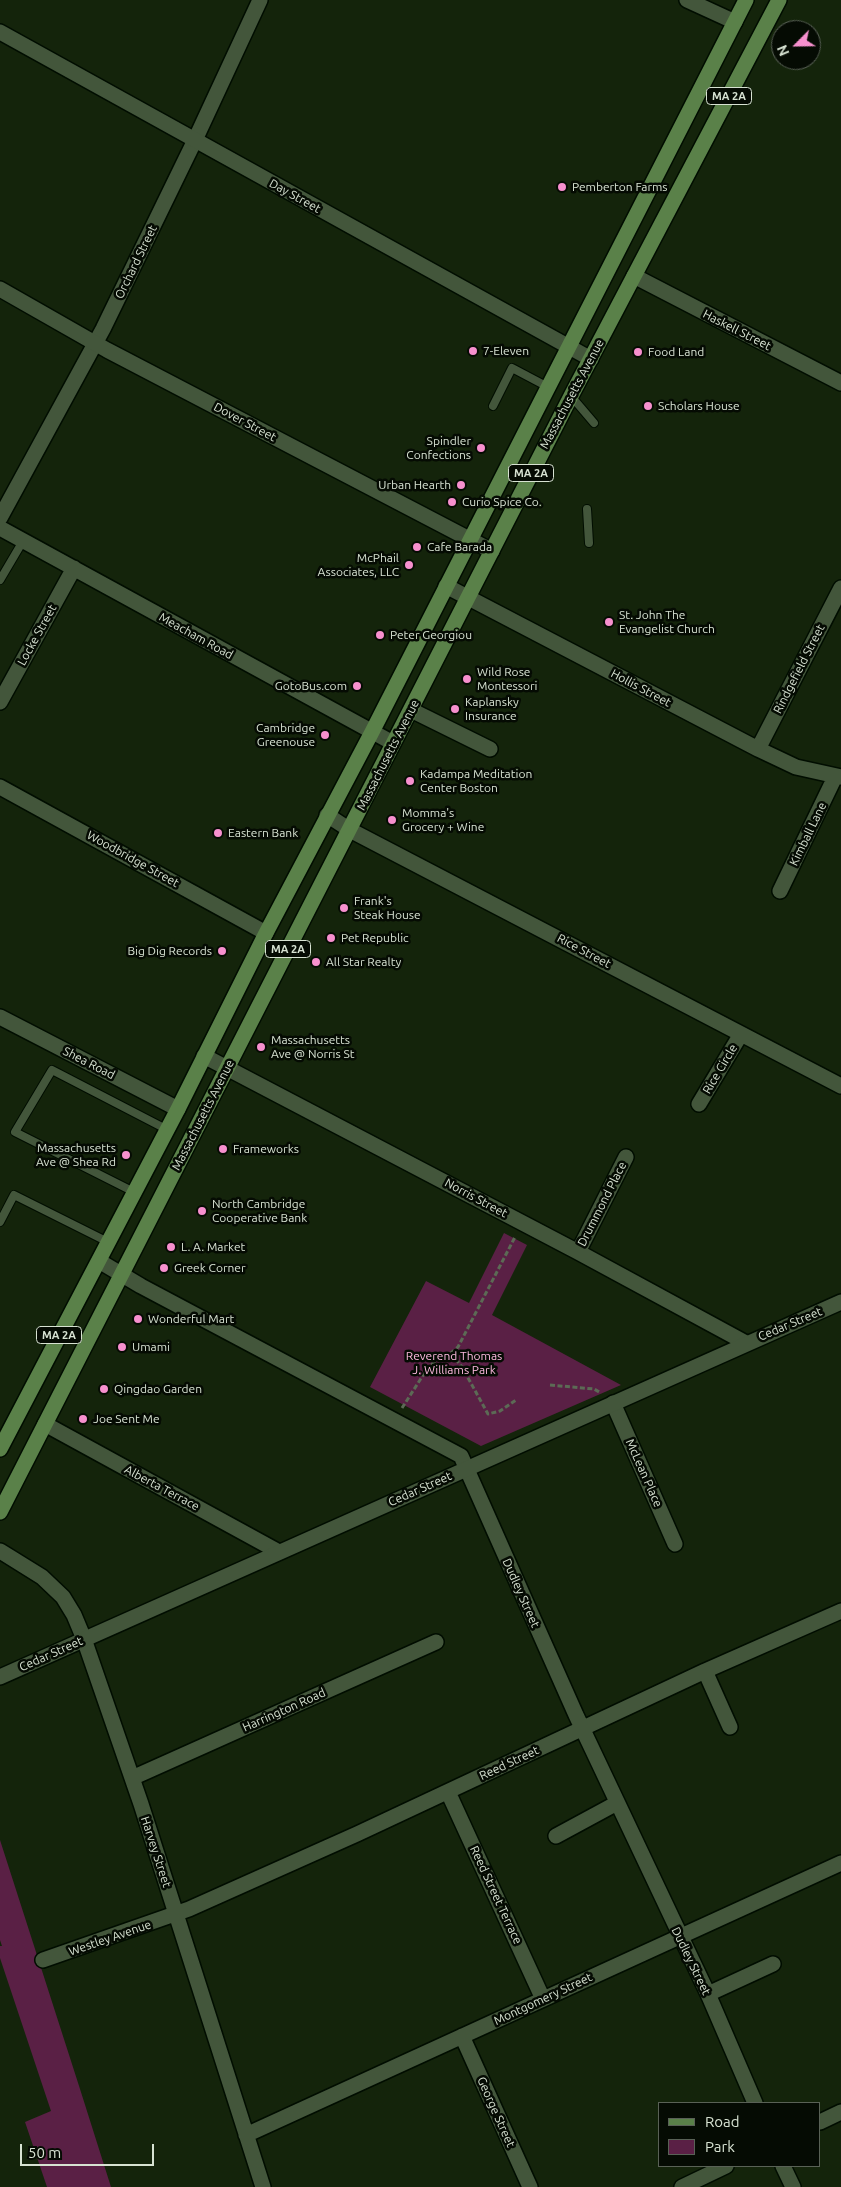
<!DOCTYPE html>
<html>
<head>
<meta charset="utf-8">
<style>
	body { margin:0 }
	#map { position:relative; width:841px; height:2187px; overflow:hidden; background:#14240b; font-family:Ubuntu,sans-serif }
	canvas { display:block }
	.legend { position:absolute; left:658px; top:2102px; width:162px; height:65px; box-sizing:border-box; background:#050b03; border:1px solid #596156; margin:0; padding:6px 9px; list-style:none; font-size:15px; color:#d7e2d2 }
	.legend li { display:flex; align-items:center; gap:10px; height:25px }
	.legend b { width:25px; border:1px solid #596156 }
	.north { position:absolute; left:771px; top:20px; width:50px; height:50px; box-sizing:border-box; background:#050b03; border:1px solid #596156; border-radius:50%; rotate:247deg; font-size:14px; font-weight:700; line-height:20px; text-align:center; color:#d7e2d2 }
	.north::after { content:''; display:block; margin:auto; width:18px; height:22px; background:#f790ce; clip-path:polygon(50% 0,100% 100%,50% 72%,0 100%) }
	.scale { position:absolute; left:20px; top:2144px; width:134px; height:22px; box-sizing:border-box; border:2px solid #d7e2d2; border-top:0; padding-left:6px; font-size:15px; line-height:18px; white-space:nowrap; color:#d7e2d2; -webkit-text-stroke:4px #050b03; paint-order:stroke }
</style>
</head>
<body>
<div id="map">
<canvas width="841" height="2187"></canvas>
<ul class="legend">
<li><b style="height:6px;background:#5a8149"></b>Road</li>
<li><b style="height:14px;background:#5a2045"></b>Park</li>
</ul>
<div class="north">N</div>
<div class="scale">50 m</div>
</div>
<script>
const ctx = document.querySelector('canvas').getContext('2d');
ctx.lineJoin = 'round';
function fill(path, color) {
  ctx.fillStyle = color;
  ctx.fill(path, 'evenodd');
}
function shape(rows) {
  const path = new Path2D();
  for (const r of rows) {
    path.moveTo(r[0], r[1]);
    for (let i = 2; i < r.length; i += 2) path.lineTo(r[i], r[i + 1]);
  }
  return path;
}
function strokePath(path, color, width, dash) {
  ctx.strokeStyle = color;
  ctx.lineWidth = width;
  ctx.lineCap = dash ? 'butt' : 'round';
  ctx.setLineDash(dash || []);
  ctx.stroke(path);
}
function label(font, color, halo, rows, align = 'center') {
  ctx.font = font + ' Ubuntu,sans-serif';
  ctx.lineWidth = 5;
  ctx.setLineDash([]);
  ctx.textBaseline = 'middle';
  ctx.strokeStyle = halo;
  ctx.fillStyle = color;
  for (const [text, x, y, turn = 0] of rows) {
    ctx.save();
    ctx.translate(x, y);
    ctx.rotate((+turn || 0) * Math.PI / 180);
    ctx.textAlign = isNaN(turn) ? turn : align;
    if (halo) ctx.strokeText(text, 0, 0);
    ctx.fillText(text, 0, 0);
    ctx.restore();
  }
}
fill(shape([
	[504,1233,527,1245,492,1315,621,1385,481,1446,370,1387,426,1281,469,1303],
	[0,1840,80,2089,111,2187,47,2187,25,2122,51,2111,0,1958,0,1946,2,1946,0,1940]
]), '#5a2045');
const service = shape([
	[571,396,594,423],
	[493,406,512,368,548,387],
	[587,509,589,543],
	[0,580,23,541],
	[134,1192,15,1132,52,1070,166,1129],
	[0,1222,14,1195,108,1242]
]);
const minor = shape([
	[687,0,735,22],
	[634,276,841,383],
	[0,518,103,329,195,140,260,0],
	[0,528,393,743],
	[446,586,758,749,796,767,841,777],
	[0,702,74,568],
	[411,710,490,749],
	[758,749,841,588],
	[0,787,266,933],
	[327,815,350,830,841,1086],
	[780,891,835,777],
	[0,1017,178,1109],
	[204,1056,578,1252,746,1343],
	[699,1104,741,1034],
	[578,1252,626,1157],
	[99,1261,141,1286,461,1456,576,1715,708,1994,755,2103],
	[613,1403,675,1544],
	[45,1424,279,1552],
	[0,1551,42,1577,63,1597,74,1615,84,1639,141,1804,263,2187],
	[705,1671,730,1727],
	[132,1778,436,1642],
	[448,1792,543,1999],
	[556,1836,617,1803],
	[43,1960,189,1909,357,1834,705,1671,841,1611],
	[708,1994,773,1964],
	[462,2036,530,2187],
	[820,2122,841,2112],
	[246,2135,841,1863],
	[783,2166,793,2187],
	[682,2187,726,2166]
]);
const tertiary = shape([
	[0,1677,841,1302]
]);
const secondary = shape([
	[0,32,591,359],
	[0,289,107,350,492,551]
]);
const primary = shape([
	[0,1449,178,1109,266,933,372,732,746,0],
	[0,1512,571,396,779,0]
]);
strokePath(service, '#010d00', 10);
strokePath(minor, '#010d00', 18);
strokePath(tertiary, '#010d00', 18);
strokePath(secondary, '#010d00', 18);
strokePath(primary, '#010d00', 18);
strokePath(shape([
	[451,1353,462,1367,488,1414,500,1411,516,1400],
	[550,1385,594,1389,601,1393],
	[402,1408,429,1366,451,1353,458,1347,515,1237]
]), '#5c6a55', 3, [5, 2.5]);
strokePath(service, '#43563b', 8);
strokePath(minor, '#43563b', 15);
strokePath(tertiary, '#43563b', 15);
strokePath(secondary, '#43563b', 15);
strokePath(primary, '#5a8149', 15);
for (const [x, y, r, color] of [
	[562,187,5,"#f790ce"],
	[473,351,5,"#f790ce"],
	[638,352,5,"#f790ce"],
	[648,406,5,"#f790ce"],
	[481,448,5,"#f790ce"],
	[461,485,5,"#f790ce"],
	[452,502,5,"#f790ce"],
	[417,547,5,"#f790ce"],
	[409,565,5,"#f790ce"],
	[609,622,5,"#f790ce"],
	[380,635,5,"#f790ce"],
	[467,679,5,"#f790ce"],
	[357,686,5,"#f790ce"],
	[455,709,5,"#f790ce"],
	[325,735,5,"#f790ce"],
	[410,781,5,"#f790ce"],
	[392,820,5,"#f790ce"],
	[218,833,5,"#f790ce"],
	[344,908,5,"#f790ce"],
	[331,938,5,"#f790ce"],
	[222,951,5,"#f790ce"],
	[316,962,5,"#f790ce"],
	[261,1047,5,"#f790ce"],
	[223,1149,5,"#f790ce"],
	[126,1155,5,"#f790ce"],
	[202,1211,5,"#f790ce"],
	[171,1247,5,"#f790ce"],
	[164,1268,5,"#f790ce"],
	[138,1319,5,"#f790ce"],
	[122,1347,5,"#f790ce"],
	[104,1389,5,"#f790ce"],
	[83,1419,5,"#f790ce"]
]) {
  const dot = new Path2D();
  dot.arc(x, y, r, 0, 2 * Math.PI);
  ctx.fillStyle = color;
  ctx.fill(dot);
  strokePath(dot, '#050b03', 2);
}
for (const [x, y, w] of [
	[729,96,45],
	[531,473,45],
	[288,949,45],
	[59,1335,45]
]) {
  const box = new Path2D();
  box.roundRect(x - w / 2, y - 8.5, w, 17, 4);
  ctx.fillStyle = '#050b03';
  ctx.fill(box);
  strokePath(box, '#d7e2d2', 1);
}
label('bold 11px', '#d7e2d2', null, [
	["MA 2A",729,96],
	["MA 2A",531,473],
	["MA 2A",288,949],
	["MA 2A",59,1335]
]);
label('12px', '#d7e2d2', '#050b03', [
	["Pemberton Farms",572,187],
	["7-Eleven",483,351],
	["Food Land",648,352],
	["Scholars House",658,406],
	["Spindler",471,441,"right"],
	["Confections",471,455,"right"],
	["Urban Hearth",451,485,"right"],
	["Curio Spice Co.",462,502],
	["Cafe Barada",427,547],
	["McPhail",399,558,"right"],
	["Associates, LLC",399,572,"right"],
	["St. John The",619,615],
	["Evangelist Church",619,629],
	["Peter Georgiou",390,635],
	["Wild Rose",477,672],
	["Montessori",477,686],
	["GotoBus.com",347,686,"right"],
	["Kaplansky",465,702],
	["Insurance",465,716],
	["Cambridge",315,728,"right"],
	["Greenouse",315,742,"right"],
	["Kadampa Meditation",420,774],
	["Center Boston",420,788],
	["Momma's",402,813],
	["Grocery + Wine",402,827],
	["Eastern Bank",228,833],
	["Frank's",354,901],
	["Steak House",354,915],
	["Pet Republic",341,938],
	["Big Dig Records",212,951,"right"],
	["All Star Realty",326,962],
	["Massachusetts",271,1040],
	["Ave @ Norris St",271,1054],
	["Massachusetts",116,1148,"right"],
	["Ave @ Shea Rd",116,1162,"right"],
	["Frameworks",233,1149],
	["North Cambridge",212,1204],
	["Cooperative Bank",212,1218],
	["L. A. Market",181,1247],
	["Greek Corner",174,1268],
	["Wonderful Mart",148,1319],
	["Umami",132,1347],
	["Qingdao Garden",114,1389],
	["Joe Sent Me",93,1419]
], 'left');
label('12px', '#d7e2d2', '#050b03', [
	["Day Street",295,196,29],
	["Orchard Street",136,262,-64],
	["Haskell Street",737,330,27],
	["Massachusetts Avenue",572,394,-62],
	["Dover Street",245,422,28],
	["Locke Street",37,635,-61],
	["Meacham Road",196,636,29],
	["Rindgefield Street",799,669,-63],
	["Hollis Street",641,688,28],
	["Massachusetts Avenue",388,755,-63],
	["Kimball Lane",808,834,-64],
	["Woodbridge Street",133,859,29],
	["Rice Street",584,951,28],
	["Shea Road",89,1063,27],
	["Rice Circle",720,1069,-59],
	["Massachusetts Avenue",203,1115,-63],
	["Norris Street",476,1198,28],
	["Drummond Place",602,1204,-63],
	["Cedar Street",790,1324,-23],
	["McLean Place",644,1473,66],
	["Alberta Terrace",162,1488,28],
	["Cedar Street",420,1489,-24],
	["Dudley Street",521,1593,66],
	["Cedar Street",51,1654,-24],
	["Harrington Road",284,1710,-24],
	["Reed Street",509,1763,-25],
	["Harvey Street",156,1852,72],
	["Reed Street Terrace",496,1895,65],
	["Westley Avenue",110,1938,-19],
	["Dudley Street",691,1961,64],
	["Montgomery Street",543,1999,-25],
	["George Street",496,2112,66]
]);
label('12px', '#febae0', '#050b03', [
	["Reverend Thomas",454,1356],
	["J. Williams Park",454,1370]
]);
</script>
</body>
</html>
